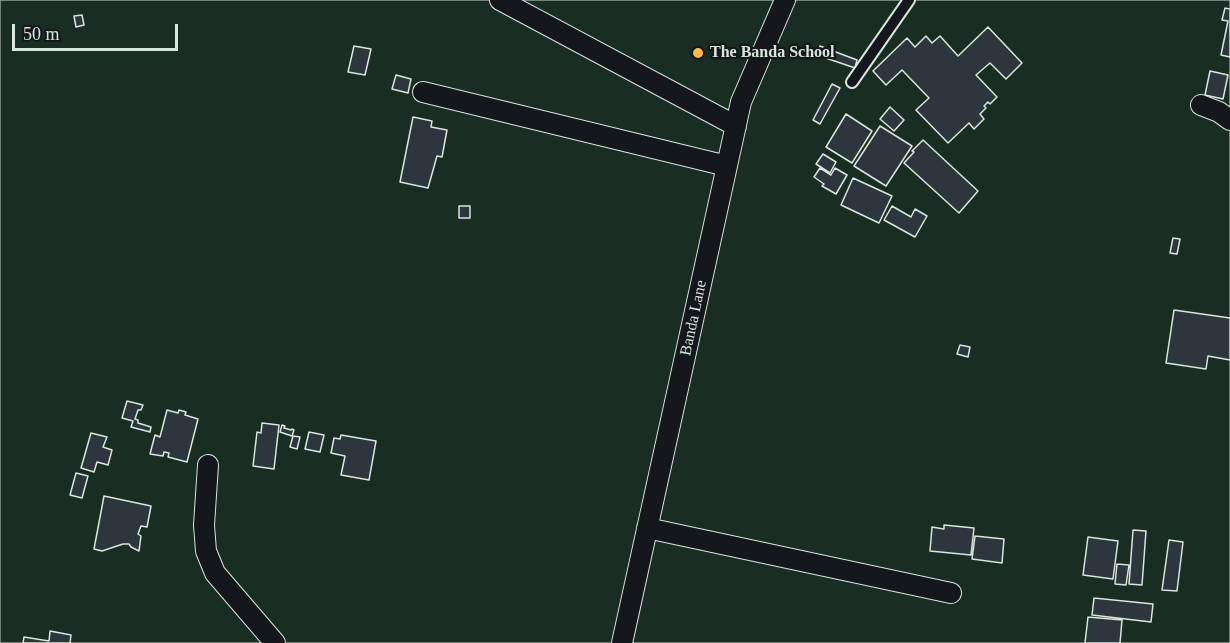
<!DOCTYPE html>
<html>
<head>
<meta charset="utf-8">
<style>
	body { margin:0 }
	#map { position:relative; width:1230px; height:643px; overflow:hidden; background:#14181c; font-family:"Times New Roman",serif }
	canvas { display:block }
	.scale { position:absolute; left:12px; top:24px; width:166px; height:27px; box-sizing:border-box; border:3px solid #d8e6dc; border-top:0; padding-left:8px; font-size:18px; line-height:21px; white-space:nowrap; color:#d8e6dc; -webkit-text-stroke:4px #14181c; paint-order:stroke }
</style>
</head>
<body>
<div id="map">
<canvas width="1230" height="643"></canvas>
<div class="scale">50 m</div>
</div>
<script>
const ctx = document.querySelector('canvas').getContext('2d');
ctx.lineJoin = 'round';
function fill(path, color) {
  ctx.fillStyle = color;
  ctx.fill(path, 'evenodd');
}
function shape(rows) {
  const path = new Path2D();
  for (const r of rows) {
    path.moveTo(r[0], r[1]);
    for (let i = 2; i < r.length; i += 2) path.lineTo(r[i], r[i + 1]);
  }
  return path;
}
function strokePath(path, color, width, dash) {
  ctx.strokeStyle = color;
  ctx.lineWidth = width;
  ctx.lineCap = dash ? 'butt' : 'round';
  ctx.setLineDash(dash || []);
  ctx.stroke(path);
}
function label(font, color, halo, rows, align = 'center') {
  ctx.font = font + ' "Times New Roman",serif';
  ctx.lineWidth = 4.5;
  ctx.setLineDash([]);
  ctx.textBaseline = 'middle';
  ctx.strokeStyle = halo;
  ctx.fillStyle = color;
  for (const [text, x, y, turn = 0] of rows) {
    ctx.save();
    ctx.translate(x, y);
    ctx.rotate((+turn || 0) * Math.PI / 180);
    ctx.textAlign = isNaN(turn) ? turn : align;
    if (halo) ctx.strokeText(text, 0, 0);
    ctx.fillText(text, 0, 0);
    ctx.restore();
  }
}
const green = shape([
	[0,0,1230,0,1230,643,0,643,0,0]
]);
fill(green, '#1a2d24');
strokePath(green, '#939e99', 1.5);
const building = shape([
	[1225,8,1230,9,1230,57,1221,55,1228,21,1222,20,1225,8],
	[82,15,84,25,76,27,74,16,82,15],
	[988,27,1022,63,1006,79,990,63,976,75,997,97,990,104,988,102,984,106,986,108,980,114,984,119,974,129,969,123,948,143,916,110,929,98,902,70,886,85,873,71,907,38,915,47,926,36,932,43,940,36,958,56,988,27],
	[354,46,371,49,365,75,348,72,354,46],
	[820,46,857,60,855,68,817,55,820,46],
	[1210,71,1228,75,1223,99,1205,95,1210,71],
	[396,75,411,79,408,93,392,89,396,75],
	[832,84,840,88,820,124,813,120,832,84],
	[890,107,904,120,894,131,880,119,890,107],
	[846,114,872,131,852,163,826,147,846,114],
	[413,117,432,121,431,127,447,130,442,157,437,156,428,188,400,182,413,117],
	[880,126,912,146,886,186,854,166,880,126],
	[923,140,978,191,959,213,904,163,914,152,912,151,923,140],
	[823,154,836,162,830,173,816,164,823,154],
	[820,168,831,175,835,168,847,175,836,194,822,186,824,184,814,177,820,168],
	[853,178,892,196,879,223,841,205,853,178],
	[459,206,470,206,470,218,459,218,459,206],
	[892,206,911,217,915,209,927,216,915,237,884,220,892,206],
	[1173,238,1180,239,1177,254,1170,253,1173,238],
	[1174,310,1230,318,1230,360,1208,356,1206,369,1166,363,1174,310],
	[960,345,970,347,968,357,957,354,960,345],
	[127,401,143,405,141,410,138,410,135,419,138,420,138,423,151,427,150,432,131,427,133,421,122,418,127,401],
	[167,410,178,413,179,410,186,412,185,415,198,419,187,462,168,457,169,453,164,452,163,456,150,454,155,435,160,437,167,410],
	[262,423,279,425,274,469,253,466,257,432,261,433,262,423],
	[282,425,285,426,284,428,291,430,292,429,294,430,292,436,280,432,282,425],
	[309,432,324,435,320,452,305,449,309,432],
	[91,433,107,437,103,447,112,450,108,465,97,462,94,472,81,468,91,433],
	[341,435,376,441,369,480,341,475,345,456,331,453,334,438,340,439,341,435],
	[293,436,300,437,297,449,290,447,293,436],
	[76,473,88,476,82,498,70,495,76,473],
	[104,496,151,506,147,527,141,526,138,534,141,536,139,551,131,547,129,544,123,544,102,551,94,549,104,496],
	[944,525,974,528,971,555,930,551,932,527,944,529,944,525],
	[1133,530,1146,531,1142,585,1129,584,1133,530],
	[975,536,1004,539,1002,563,972,559,975,536],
	[1088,537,1118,541,1113,579,1083,575,1088,537],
	[1169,540,1183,542,1177,591,1162,590,1169,540],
	[1117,564,1129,565,1126,585,1115,584,1117,564],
	[1094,598,1153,604,1151,622,1092,615,1094,598],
	[1088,617,1122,620,1120,643,1085,643,1088,617],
	[50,631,71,635,70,643,23,643,24,637,49,641,50,631]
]);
fill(building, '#2c363c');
strokePath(building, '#d8e6dc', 1.5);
const lane = shape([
	[852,82,909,0]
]);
const street = shape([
	[500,0,736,126],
	[423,92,727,166],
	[1201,105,1219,112,1230,120],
	[208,465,204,525,206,551,215,573,275,643],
	[647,528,951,593],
	[622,643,741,102,785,0]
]);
strokePath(lane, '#d8e6dc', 14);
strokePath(street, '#d8e6dc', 22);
strokePath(lane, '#14181c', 10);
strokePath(street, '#14181c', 20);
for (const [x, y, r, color] of [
	[698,53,6,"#ffb74d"]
]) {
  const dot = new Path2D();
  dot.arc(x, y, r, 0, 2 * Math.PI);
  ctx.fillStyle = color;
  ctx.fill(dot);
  strokePath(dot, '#14181c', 2);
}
label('bold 16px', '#d8e6dc', '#14181c', [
	["The Banda School",710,53]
], 'left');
label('16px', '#d8e6dc', '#14181c', [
	["Banda Lane",694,318,-78]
]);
</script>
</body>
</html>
